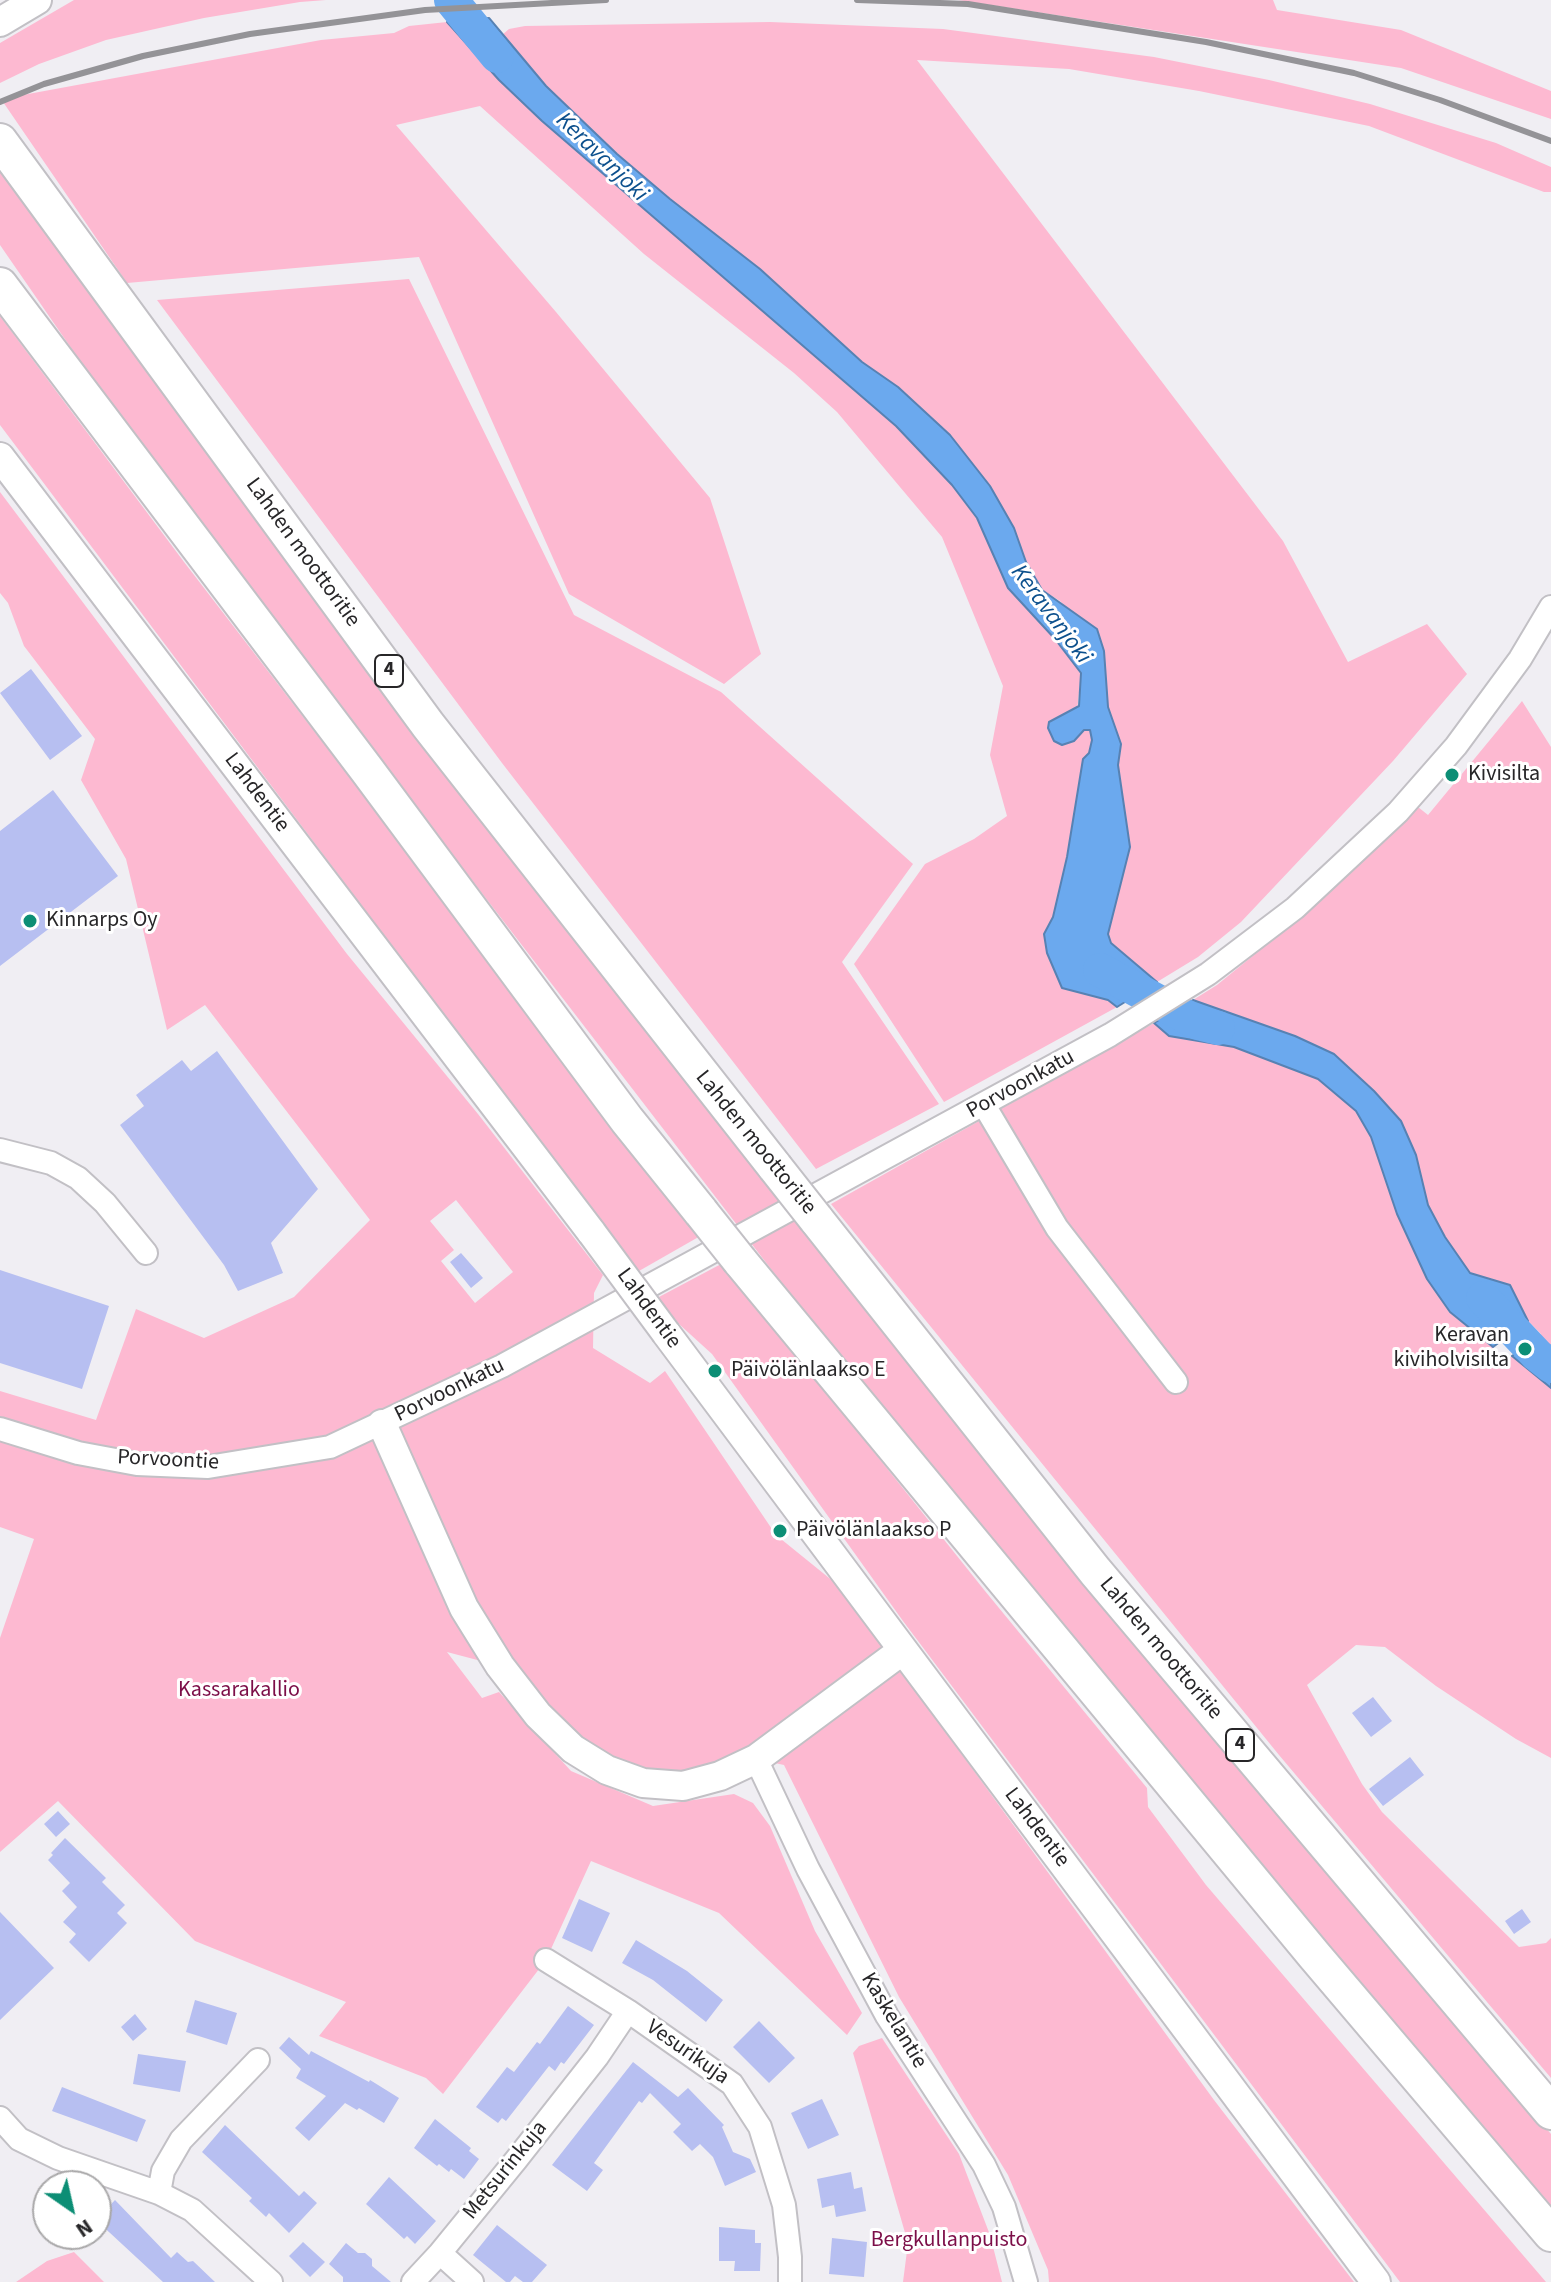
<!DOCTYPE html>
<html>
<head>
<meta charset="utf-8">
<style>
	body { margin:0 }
	#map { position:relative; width:1551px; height:2282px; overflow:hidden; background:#f0eef3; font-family:"Source Sans 3",sans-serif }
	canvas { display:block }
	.north { position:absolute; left:32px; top:2170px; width:80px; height:80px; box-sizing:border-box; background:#fff; border:2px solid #a9a8a9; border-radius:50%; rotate:146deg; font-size:22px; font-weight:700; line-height:32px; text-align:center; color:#272628 }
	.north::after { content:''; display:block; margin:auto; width:28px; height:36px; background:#0c8e75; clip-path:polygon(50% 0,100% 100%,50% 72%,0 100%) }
</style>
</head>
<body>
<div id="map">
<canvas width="1551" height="2282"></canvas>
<div class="north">N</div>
</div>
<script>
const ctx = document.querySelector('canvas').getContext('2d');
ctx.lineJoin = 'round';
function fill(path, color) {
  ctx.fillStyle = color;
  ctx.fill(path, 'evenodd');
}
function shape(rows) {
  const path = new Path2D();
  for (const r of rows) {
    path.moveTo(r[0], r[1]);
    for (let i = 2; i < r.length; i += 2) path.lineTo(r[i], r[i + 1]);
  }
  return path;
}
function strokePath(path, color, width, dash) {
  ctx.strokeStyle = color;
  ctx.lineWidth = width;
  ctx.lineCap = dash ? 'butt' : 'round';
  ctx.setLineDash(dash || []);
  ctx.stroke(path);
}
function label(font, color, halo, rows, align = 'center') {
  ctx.font = font + ' "Source Sans 3",sans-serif';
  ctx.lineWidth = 6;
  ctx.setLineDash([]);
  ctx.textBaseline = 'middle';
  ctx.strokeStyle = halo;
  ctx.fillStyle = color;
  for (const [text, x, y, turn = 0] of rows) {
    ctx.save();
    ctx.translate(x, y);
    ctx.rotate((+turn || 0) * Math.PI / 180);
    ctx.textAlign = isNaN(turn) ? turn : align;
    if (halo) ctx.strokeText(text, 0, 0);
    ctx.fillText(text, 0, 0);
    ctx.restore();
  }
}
fill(shape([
	[74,0,326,0,300,2,204,18,106,40,39,64,0,83,0,43],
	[958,0,1273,0,1277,10,1401,30,1551,91,1551,119,1401,68],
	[447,22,499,80,542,121,896,426,952,485,977,519,1008,588,1055,639,1081,673,1074,741,1084,730,1090,729,1092,740,1089,753,1083,760,1067,857,1053,917,1044,935,1117,1007,944,1102,854,964,925,864,974,839,1007,816,990,755,1003,686,942,537,837,412,794,373,644,254,480,106,396,125,556,312,710,498,761,654,724,684,569,594,419,257,127,283,1,99,321,40,394,33,409,26],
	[770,22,943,29,1154,57,1269,80,1370,104,1496,143,1551,167,1551,192,1544,192,1369,126,1199,91,1069,69,917,60,1283,541,1348,662,1427,624,1467,674,1393,761,1241,922,1198,957,1157,982,1111,943,1108,934,1130,847,1118,765,1121,744,1108,707,1104,651,1060,601,1042,590,1026,562,1014,528,950,435,898,387,862,362,760,269,670,199,617,154,546,86,502,35,509,29,525,26],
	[0,170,146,367,828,1264,1208,1729,1551,2134,1551,2211,960,1507,784,1286,388,771,109,403,0,245],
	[409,279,574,615,721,692,913,864,842,962,939,1104,816,1169,502,763,157,300],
	[0,316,184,562,702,1235,639,1271,586,1204,0,425],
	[0,492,347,954,478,1114,603,1275,594,1293,593,1348,650,1383,665,1371,776,1535,839,1586,1214,2100,1354,2282,1049,2282,1048,2270,1008,2175,899,1997,784,1765,756,1759,720,1776,607,1770,500,1666,447,1652,482,1698,499,1692,571,1771,653,1806,734,1794,753,1803,770,1826,815,1931,862,2013,847,2035,719,1913,591,1861,546,1960,443,2094,426,2078,319,2036,346,2002,195,1941,58,1801,0,1852,0,1638,34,1539,0,1527,0,1391,96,1420,136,1309,204,1338,294,1297,370,1220,205,1005,167,1030,126,859,81,780,95,739,24,646,8,603,0,593],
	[456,1200,513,1272,475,1303,441,1261,454,1250,430,1221],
	[1522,701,1551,747,1551,1347,1538,1337,1541,1334,1528,1321,1510,1285,1470,1273,1445,1237,1428,1205,1416,1155,1401,1121,1374,1091,1334,1054,1295,1036,1193,1000,1217,985,1309,910,1418,807,1428,815],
	[1154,1023,1169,1036,1234,1047,1318,1079,1356,1111,1371,1137,1427,1279,1449,1312,1493,1347,1505,1361,1512,1356,1551,1388,1551,1758,1516,1739,1436,1686,1385,1647,1356,1645,1307,1685,1362,1784,1382,1812,1519,1947,1546,1943,1551,1938,1551,2078,1279,1755,831,1204],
	[723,1263,985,1591,1147,1788,1148,1807,1206,1885,1546,2282,1400,2282,903,1621,712,1354,680,1325,657,1298],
	[882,2038,959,2154,990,2235,1002,2282,903,2282,908,2243,853,2053,859,2046],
	[74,2252,104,2282,16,2282,47,2261]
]), '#fdb9d1');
const water = shape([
	[489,18,546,86,617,154,670,199,760,269,862,362,898,387,950,435,990,486,1014,528,1026,562,1042,590,1097,629,1104,651,1108,707,1121,744,1118,765,1130,847,1108,934,1111,943,1157,982,1117,1007,1108,1000,1062,988,1047,953,1044,934,1053,917,1067,857,1083,759,1089,753,1092,740,1090,730,1084,730,1074,741,1062,745,1054,741,1048,728,1049,722,1079,706,1081,673,1055,639,1008,588,977,518,952,485,896,426,542,121,499,80,447,22,489,18],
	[1193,1000,1295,1036,1334,1054,1374,1091,1401,1121,1416,1155,1428,1205,1445,1237,1470,1273,1510,1285,1528,1321,1493,1347,1450,1312,1427,1279,1397,1214,1371,1137,1356,1111,1318,1079,1234,1047,1169,1036,1154,1023,1193,1000],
	[1538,1337,1551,1347,1551,1388,1512,1356,1538,1337]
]);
fill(water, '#6ba9ee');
strokePath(water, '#5782b3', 2);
strokePath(shape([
	[451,0,497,56],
	[1100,970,1198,1023,1218,1028],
	[1483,1298,1537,1355,1551,1366]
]), '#6ba9ee', 34);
fill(shape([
	[31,669,82,736,50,760,0,693],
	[53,790,118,876,0,966,0,831],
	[217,1051,318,1189,271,1243,283,1273,238,1291,224,1265,120,1125,144,1106,136,1095,182,1060,191,1071],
	[461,1253,483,1278,471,1288,450,1262],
	[0,1270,109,1306,82,1389,0,1363],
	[1373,1697,1392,1721,1371,1737,1352,1713],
	[1410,1757,1424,1775,1383,1806,1369,1789],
	[58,1811,70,1824,56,1837,44,1824],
	[65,1838,106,1878,102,1882,125,1905,117,1913,127,1923,89,1962,69,1942,76,1934,63,1922,77,1907,62,1891,70,1883,48,1860,53,1855,51,1853],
	[579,1899,610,1913,592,1952,562,1938],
	[1522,1909,1531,1922,1514,1934,1505,1921],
	[0,1912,54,1968,0,2020],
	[636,1940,687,1971,723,2000,706,2022,653,1980,622,1963],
	[195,2000,237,2013,227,2045,186,2032],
	[568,2006,594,2025,564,2064,561,2062,555,2071,549,2066,506,2121,502,2118,498,2123,476,2107,507,2067,514,2072,537,2042,540,2044],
	[135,2014,147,2029,133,2041,121,2027],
	[759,2021,795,2058,769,2083,733,2047],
	[289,2037,309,2055,311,2051,369,2082,370,2080,399,2098,384,2123,359,2108,357,2110,345,2103,309,2141,295,2128,326,2096,296,2078,301,2069,279,2048],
	[138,2054,186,2061,180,2092,133,2084],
	[633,2062,678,2097,688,2088,724,2125,722,2127,733,2152,750,2159,756,2172,725,2186,713,2157,700,2144,692,2151,673,2132,681,2124,650,2093,642,2103,639,2101,594,2163,603,2170,587,2191,552,2165],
	[62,2087,146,2120,137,2142,52,2111],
	[822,2099,839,2135,808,2149,791,2113],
	[435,2119,471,2148,469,2151,479,2159,464,2179,451,2169,449,2172,439,2164,437,2166,414,2148],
	[225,2125,299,2196,304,2191,317,2203,289,2233,269,2213,266,2217,249,2201,252,2198,202,2152],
	[851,2172,854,2189,862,2187,866,2211,836,2217,834,2205,822,2208,817,2179],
	[389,2177,436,2221,415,2244,407,2236,404,2239,366,2204],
	[115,2200,171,2258,177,2252,188,2262,193,2261,215,2282,163,2282,96,2220],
	[497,2225,547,2265,532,2282,523,2282,515,2276,510,2282,506,2282,473,2255],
	[719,2227,755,2230,755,2243,761,2243,760,2271,734,2271,735,2261,719,2261],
	[832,2238,867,2242,864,2277,829,2274],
	[303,2242,325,2262,310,2277,289,2256],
	[346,2243,358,2253,365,2253,372,2259,372,2266,391,2282,343,2282,343,2277,329,2264]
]), '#b7bff1');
const minor = shape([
	[984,1105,1057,1228,1176,1382],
	[0,1150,51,1163,78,1178,105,1203,146,1253],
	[0,1429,78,1453,137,1464,208,1467,330,1447,502,1366,1110,1035,1208,974,1295,908,1398,812,1456,746,1520,659,1551,607],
	[756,1759,808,1869,887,2016,984,2165,1004,2207,1026,2282],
	[546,1960,628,2011,732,2084,760,2127,784,2205,790,2257,790,2282],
	[0,2118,19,2139,58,2158,159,2193,192,2210,271,2282],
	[159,2193,163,2171,181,2140,258,2060],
	[440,2253,472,2282],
	[413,2282,440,2253,516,2160,597,2057,628,2011]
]);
const major = shape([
	[0,22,37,0],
	[0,457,592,1233],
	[666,1333,1376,2282],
	[382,1424,464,1608,500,1666,538,1715,573,1749,607,1770,643,1783,683,1786,720,1776,756,1759,903,1650]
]);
const highway = shape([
	[0,141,428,725,775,1167],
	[0,285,367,770,627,1120,701,1212],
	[816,1219,1095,1571,1551,2112],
	[740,1261,1314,1955,1551,2234]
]);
strokePath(minor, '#c2c0c5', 26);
strokePath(major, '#c2c0c5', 32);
strokePath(highway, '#c2c0c5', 38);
strokePath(minor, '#fff', 22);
strokePath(major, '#fff', 28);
strokePath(highway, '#fff', 34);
strokePath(shape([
	[857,0,968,4,1206,42,1354,73,1440,100,1551,141],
	[0,102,44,84,143,56,250,34,425,10,606,0]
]), '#949397', 6);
const majorBridge = shape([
	[592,1233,666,1333]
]);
const highwayBridge = shape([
	[775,1167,816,1219],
	[701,1212,740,1261]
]);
strokePath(majorBridge, '#c2c0c5', 32, []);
strokePath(highwayBridge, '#c2c0c5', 38, []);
strokePath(majorBridge, '#fff', 28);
strokePath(highwayBridge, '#fff', 34);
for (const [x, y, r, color] of [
	[1452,775,8,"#0c8e75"],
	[30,921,8,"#0c8e75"],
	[1525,1349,8,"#0c8e75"],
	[715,1371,8,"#0c8e75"],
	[780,1531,8,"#0c8e75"]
]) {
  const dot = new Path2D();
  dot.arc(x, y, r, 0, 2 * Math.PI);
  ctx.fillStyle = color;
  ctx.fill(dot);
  strokePath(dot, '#fff', 3);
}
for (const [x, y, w] of [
	[389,671,28],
	[1240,1745,28]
]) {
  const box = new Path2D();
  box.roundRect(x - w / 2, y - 16, w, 32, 6);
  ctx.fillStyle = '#fff';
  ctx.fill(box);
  strokePath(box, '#272628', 2);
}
label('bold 20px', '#272628', null, [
	["4",389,671],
	["4",1240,1745]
]);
label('22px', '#272628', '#fff', [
	["Lahden moottoritie",302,553,54],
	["Lahdentie",256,793,53],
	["Porvoonkatu",1021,1085,-29],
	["Lahden moottoritie",755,1143,51],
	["Lahdentie",648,1309,54],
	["Porvoonkatu",450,1391,-26],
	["Porvoontie",168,1461,3],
	["Lahden moottoritie",1160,1649,50],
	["Lahdentie",1036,1828,53],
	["Kaskelantie",893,2021,59],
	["Vesurikuja",687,2053,35],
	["Metsurinkuja",506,2171,-51]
]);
label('22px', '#272628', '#fff', [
	["Kivisilta",1468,775],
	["Kinnarps Oy",46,921],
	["Keravan",1509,1336,"right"],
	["kiviholvisilta",1509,1361,"right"],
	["Päivölänlaakso E",731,1371],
	["Päivölänlaakso P",796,1531]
], 'left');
label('22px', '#7c0e48', '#fff', [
	["Kassarakallio",239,1691],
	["Bergkullanpuisto",949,2241]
]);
label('italic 24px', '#0c508d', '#fff', [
	["Keravanjoki",601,158,44],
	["Keravanjoki",1050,615,53]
]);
</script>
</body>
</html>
